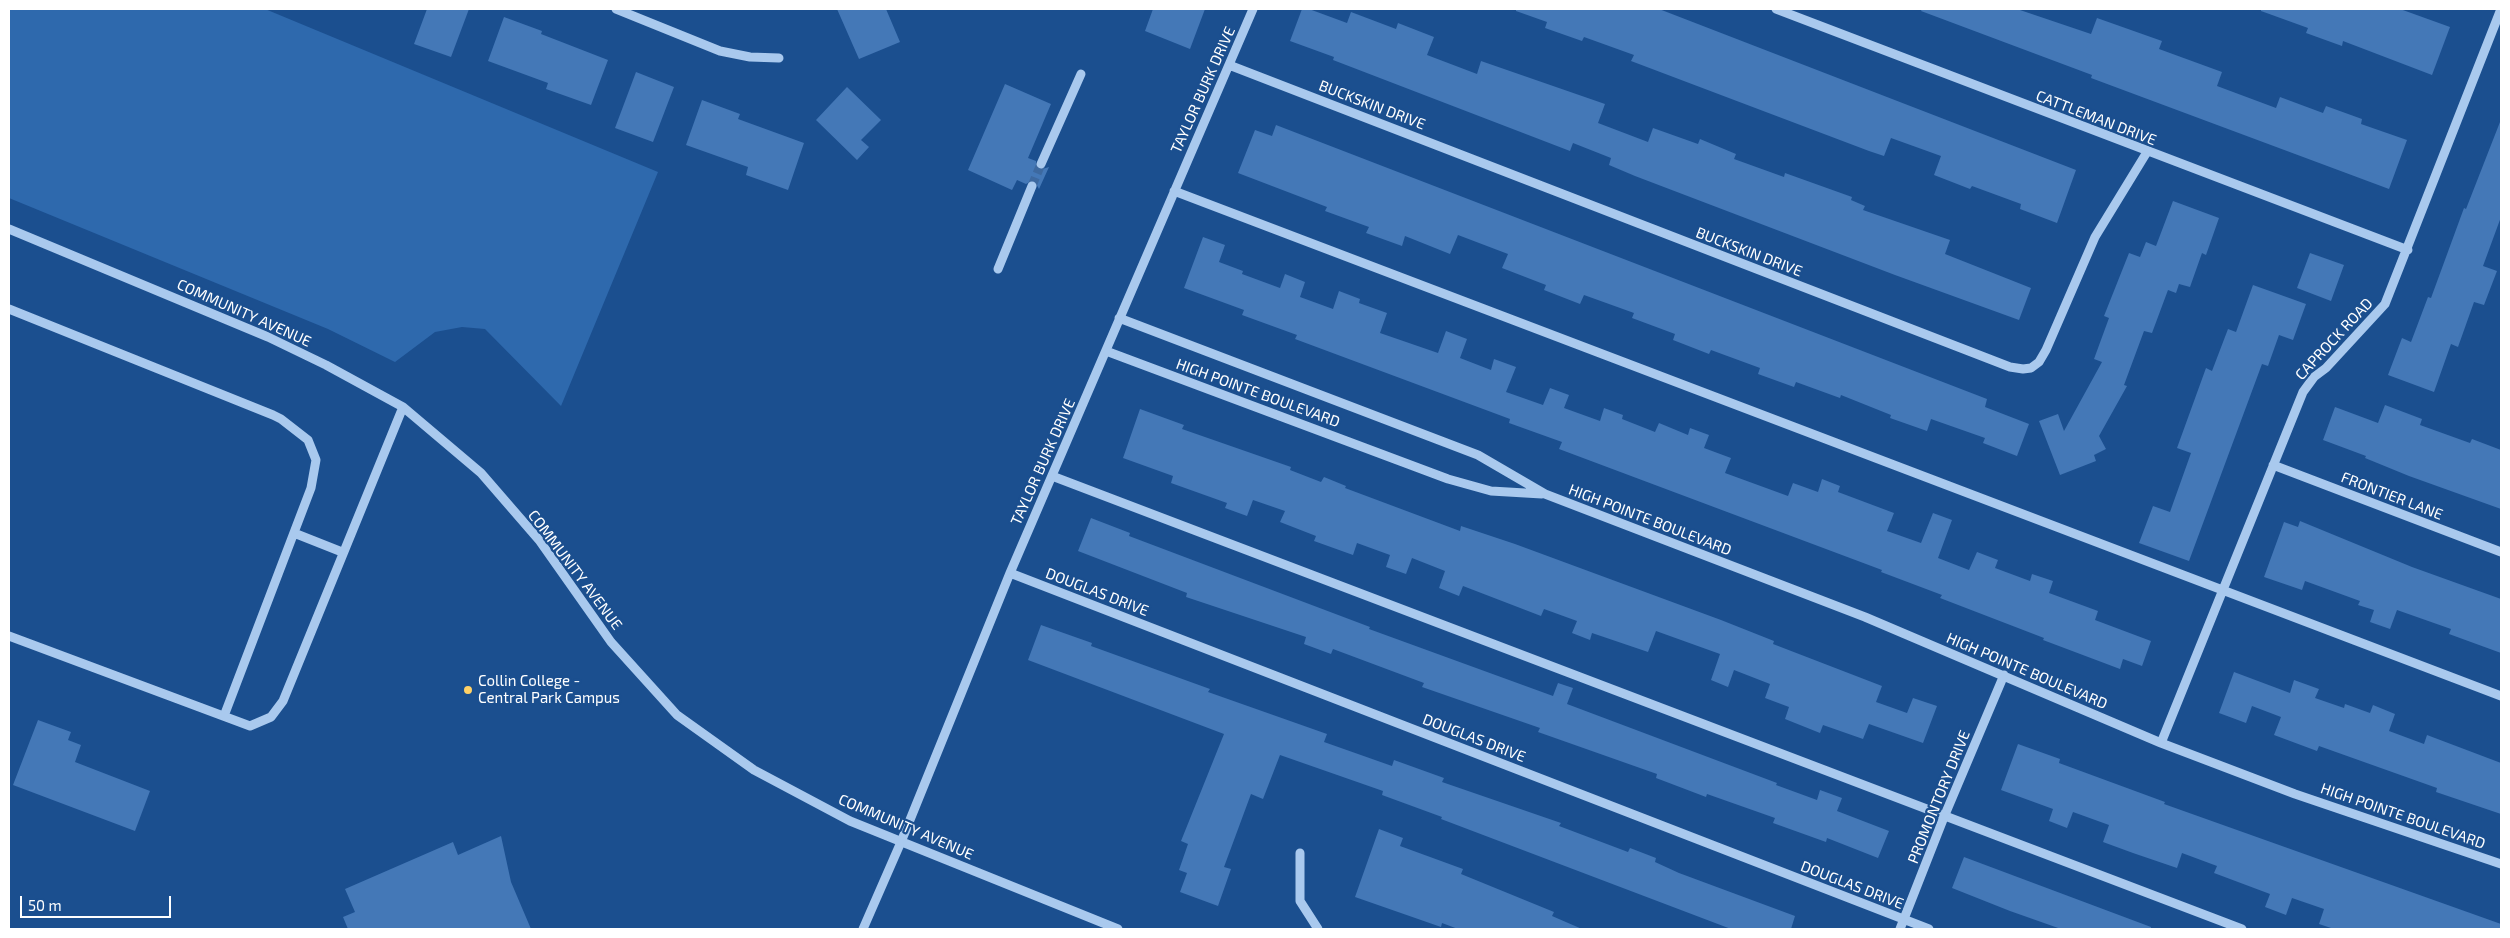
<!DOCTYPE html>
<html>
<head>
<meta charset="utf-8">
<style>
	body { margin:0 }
	#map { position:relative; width:2510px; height:938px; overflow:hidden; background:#1b4f8f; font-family:"Exo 2",sans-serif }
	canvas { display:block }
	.frame { position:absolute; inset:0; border:10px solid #fff; pointer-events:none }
	.scale { position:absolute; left:20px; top:896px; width:151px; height:22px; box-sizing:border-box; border:2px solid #fff; border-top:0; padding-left:6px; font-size:15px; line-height:18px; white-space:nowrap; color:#fff; -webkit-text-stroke:4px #1b4f8f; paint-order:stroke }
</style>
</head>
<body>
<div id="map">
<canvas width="2510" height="938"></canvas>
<div class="frame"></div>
<div class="scale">50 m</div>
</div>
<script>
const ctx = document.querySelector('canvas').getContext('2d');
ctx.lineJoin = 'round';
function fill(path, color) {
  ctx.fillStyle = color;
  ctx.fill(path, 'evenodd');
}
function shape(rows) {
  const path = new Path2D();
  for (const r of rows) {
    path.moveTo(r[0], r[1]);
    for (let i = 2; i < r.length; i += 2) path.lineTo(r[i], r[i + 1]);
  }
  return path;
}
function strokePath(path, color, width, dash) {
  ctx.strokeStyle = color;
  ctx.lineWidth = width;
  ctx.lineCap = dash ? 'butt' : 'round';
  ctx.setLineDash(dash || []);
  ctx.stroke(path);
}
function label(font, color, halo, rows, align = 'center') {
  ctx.font = font + ' "Exo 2",sans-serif';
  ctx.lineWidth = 4.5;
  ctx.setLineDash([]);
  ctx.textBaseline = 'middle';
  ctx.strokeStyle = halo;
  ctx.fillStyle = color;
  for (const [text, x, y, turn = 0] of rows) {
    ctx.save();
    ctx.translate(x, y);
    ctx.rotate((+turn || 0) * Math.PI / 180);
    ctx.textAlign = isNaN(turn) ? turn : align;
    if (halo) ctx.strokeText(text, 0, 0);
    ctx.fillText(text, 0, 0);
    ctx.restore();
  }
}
fill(shape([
	[9,9,265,9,658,172,561,406,485,329,462,327,435,332,395,362,328,329,9,198]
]), '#2e69ad');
fill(shape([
	[427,9,469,9,451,57,414,44],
	[837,9,886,9,900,42,859,59],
	[1153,9,1205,9,1190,49,1145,31],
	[1302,9,1309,9,1347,23,1351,12,1396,29,1398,23,1434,37,1427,55,1477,74,1481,61,1605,104,1598,123,1648,142,1653,128,1698,144,1700,139,1736,154,1734,159,1784,177,1785,173,1852,197,1851,200,1865,206,1863,210,1950,240,1945,254,2031,288,2019,320,1895,275,1635,176,1609,165,1611,158,1573,143,1570,151,1333,60,1334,57,1290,41],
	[1516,9,1659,9,2076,170,2057,223,2020,209,2021,204,1972,186,1970,189,1934,175,1941,156,1891,138,1884,156,1869,151,1631,61,1634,55,1584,37,1582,41,1545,28,1547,22,1516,11],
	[1922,9,2017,9,2091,34,2097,18,2162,41,2159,49,2222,72,2217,86,2276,108,2280,97,2323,113,2326,106,2362,119,2361,124,2407,140,2389,189,2091,78,2092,75,1921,11],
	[2261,9,2400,9,2450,27,2432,75,2343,41,2342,46,2306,33,2308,28,2261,11],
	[504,17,542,31,541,34,608,60,591,105,546,89,548,83,488,61],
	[636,72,674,87,653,142,615,128],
	[1005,84,1051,104,1028,158,1036,161,1036,167,1039,170,1049,167,1039,189,1034,180,1026,184,1017,180,1012,190,968,170],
	[847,87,881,120,861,140,869,147,857,160,816,120],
	[702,100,740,114,738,119,804,143,788,190,746,175,748,167,686,145],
	[2500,122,2501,217,2483,266,2497,271,2484,305,2474,302,2458,347,2451,344,2434,392,2388,375,2402,338,2411,342,2428,297,2431,298,2464,208,2466,209],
	[1276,125,1987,399,1985,407,2029,424,2017,456,1983,443,1985,438,1931,419,1927,431,1890,418,1891,415,1841,395,1840,398,1796,382,1794,387,1758,374,1760,368,1711,350,1709,354,1673,340,1675,334,1632,318,1634,313,1584,295,1580,304,1544,290,1546,285,1502,268,1508,254,1458,235,1450,254,1405,236,1402,246,1366,233,1369,227,1325,211,1327,207,1238,173,1255,130,1272,136],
	[2173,201,2219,218,2206,255,2202,253,2190,287,2179,284,2176,293,2168,290,2152,333,2144,331,2124,385,2127,386,2099,436,2106,449,2094,455,2096,461,2060,475,2039,421,2058,414,2064,431,2102,362,2094,359,2109,318,2104,316,2129,253,2140,257,2146,242,2156,246],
	[1203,237,1225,245,1219,262,1243,271,1242,274,1280,288,1285,274,1305,282,1300,297,1333,309,1339,291,1360,299,1359,303,1387,313,1380,333,1438,353,1446,331,1467,339,1460,358,1491,370,1494,359,1516,367,1506,392,1543,405,1550,388,1569,395,1564,408,1600,421,1604,408,1623,415,1622,419,1655,432,1659,423,1688,435,1690,428,1709,435,1704,448,1731,458,1725,473,1788,496,1793,483,1818,492,1822,479,1840,486,1838,492,1894,513,1887,531,1921,543,1933,513,1952,520,1938,558,1969,570,1977,552,1998,560,1995,568,2030,581,2032,574,2053,581,2049,593,2098,611,2095,620,2151,641,2142,666,2123,659,2120,669,2043,640,2044,638,1940,598,1942,595,1881,572,1882,570,1559,449,1562,442,1509,423,1510,419,1295,339,1297,335,1242,315,1244,310,1184,288],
	[2310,253,2344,265,2331,301,2297,288],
	[2253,285,2306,304,2293,340,2279,335,2268,366,2262,364,2189,561,2139,543,2153,506,2170,512,2191,453,2177,448,2206,368,2212,371,2228,329,2236,332],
	[2385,405,2422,419,2420,425,2470,443,2472,439,2501,450,2501,509,2409,476,2365,458,2366,456,2323,440,2335,407,2378,423],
	[1140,409,1184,425,1182,429,1291,467,1290,470,1321,482,1324,477,1346,486,1345,488,1460,531,1461,526,1515,544,1721,620,1774,641,1773,644,1882,686,1876,702,1907,713,1913,698,1937,706,1923,743,1869,724,1863,739,1823,725,1820,733,1785,719,1789,707,1765,698,1770,684,1734,670,1728,687,1711,680,1720,654,1656,631,1648,652,1592,633,1590,640,1572,633,1577,621,1544,609,1541,616,1463,586,1459,596,1439,588,1445,571,1412,558,1406,574,1386,567,1390,555,1357,543,1353,555,1314,541,1316,536,1280,522,1285,511,1253,500,1247,516,1225,508,1227,503,1171,483,1173,476,1123,458],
	[1091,518,1130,533,1129,536,1370,627,1369,629,1553,696,1558,683,1573,688,1567,704,1777,783,1776,785,1817,800,1820,790,1842,798,1837,811,1889,831,1878,858,1827,838,1826,842,1773,823,1775,818,1707,794,1706,797,1656,778,1657,774,1538,732,1540,728,1422,687,1424,683,1333,649,1331,654,1304,644,1306,637,1186,597,1187,593,1078,551],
	[2300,521,2412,567,2501,599,2501,653,2449,634,2451,629,2397,610,2390,629,2370,622,2374,610,2358,605,2360,601,2305,581,2302,590,2264,577,2284,522,2298,527],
	[1041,625,1092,643,1091,646,1210,689,1208,692,1327,734,1324,742,1392,766,1394,760,1444,778,1442,782,1561,823,1559,826,1628,852,1630,848,1656,858,1655,862,1679,873,1795,916,1791,929,1731,929,1441,819,1442,817,1382,795,1383,791,1280,755,1263,799,1251,794,1224,867,1231,869,1218,906,1180,892,1187,873,1179,870,1188,844,1181,841,1224,734,1028,660],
	[2234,672,2290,693,2294,680,2319,689,2315,698,2344,708,2345,704,2370,713,2373,705,2395,714,2389,731,2424,744,2427,735,2501,763,2501,814,2436,792,2437,788,2319,746,2317,751,2274,735,2281,717,2252,706,2246,723,2219,713],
	[38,720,71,732,68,740,81,745,75,762,150,791,135,831,13,785],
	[2018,744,2060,759,2059,763,2165,802,2164,804,2501,924,2501,929,2334,929,2319,924,2324,909,2292,898,2286,915,2265,907,2270,894,2214,873,2217,866,2182,853,2177,868,2133,853,2103,842,2109,825,2073,812,2067,828,2049,821,2053,809,2001,790],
	[1379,829,1403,838,1400,846,1463,869,1461,874,1554,912,1552,916,1582,929,1458,929,1442,923,1441,927,1355,897],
	[501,836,511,882,531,929,348,929,343,917,355,912,345,889,453,842,458,855],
	[1964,857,2151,927,2151,929,2061,929,2010,911,1952,888]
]), '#4478b7');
strokePath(shape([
	[1032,186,1041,164]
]), '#3d69a0', 9, [9, 4.5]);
strokePath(shape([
	[616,9,720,51,750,57,779,58],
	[1776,9,2408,250],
	[1229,65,2010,367,2023,369,2031,368,2039,362,2046,350,2095,237,2147,152],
	[1041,164,1081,74],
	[1174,191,2501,696],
	[9,229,268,337,326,365,403,407,481,473,539,540,611,642,677,715,754,770,850,821,1118,929],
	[998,269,1032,186],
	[9,309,273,415,281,419,308,440,316,460,311,488,224,716],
	[1119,318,1478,455,1545,494,1865,617,2161,743,2295,794,2501,864],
	[1106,351,1448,479,1491,491,1542,494],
	[2273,465,2501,552],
	[1052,476,2242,929],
	[294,533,342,552],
	[1010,573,1929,929],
	[9,636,250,726,271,717,283,701,403,407],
	[2161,743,2303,392,2314,377,2326,368,2385,304,2501,9],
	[1300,853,1300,901,1318,929],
	[863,929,901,842,1010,573,1253,9],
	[1900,929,1944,817,2004,675]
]), '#a9c9ee', 9);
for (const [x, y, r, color] of [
	[468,690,5,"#ffd166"]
]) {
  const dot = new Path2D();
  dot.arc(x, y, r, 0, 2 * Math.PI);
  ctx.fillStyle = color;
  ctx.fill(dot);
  strokePath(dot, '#1b4f8f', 2);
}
label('15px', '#fff', '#1b4f8f', [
	["TAYLOR BURK DRIVE",1203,90,-66],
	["BUCKSKIN DRIVE",1372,105,21],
	["CATTLEMAN DRIVE",2096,118,21],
	["BUCKSKIN DRIVE",1749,252,21],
	["COMMUNITY AVENUE",244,313,24],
	["CAPROCK ROAD",2334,339,-47],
	["HIGH POINTE BOULEVARD",1258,393,20],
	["TAYLOR BURK DRIVE",1043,462,-66],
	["FRONTIER LANE",2392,496,21],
	["HIGH POINTE BOULEVARD",1650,520,21],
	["COMMUNITY AVENUE",575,570,53],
	["DOUGLAS DRIVE",1097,592,21],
	["HIGH POINTE BOULEVARD",2027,671,23],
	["DOUGLAS DRIVE",1474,738,21],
	["PROMONTORY DRIVE",1939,797,-68],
	["HIGH POINTE BOULEVARD",2403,816,19],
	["COMMUNITY AVENUE",906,827,23],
	["DOUGLAS DRIVE",1852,885,21]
]);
label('15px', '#fff', '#1b4f8f', [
	["Collin College -",478,681],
	["Central Park Campus",478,698]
], 'left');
</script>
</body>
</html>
